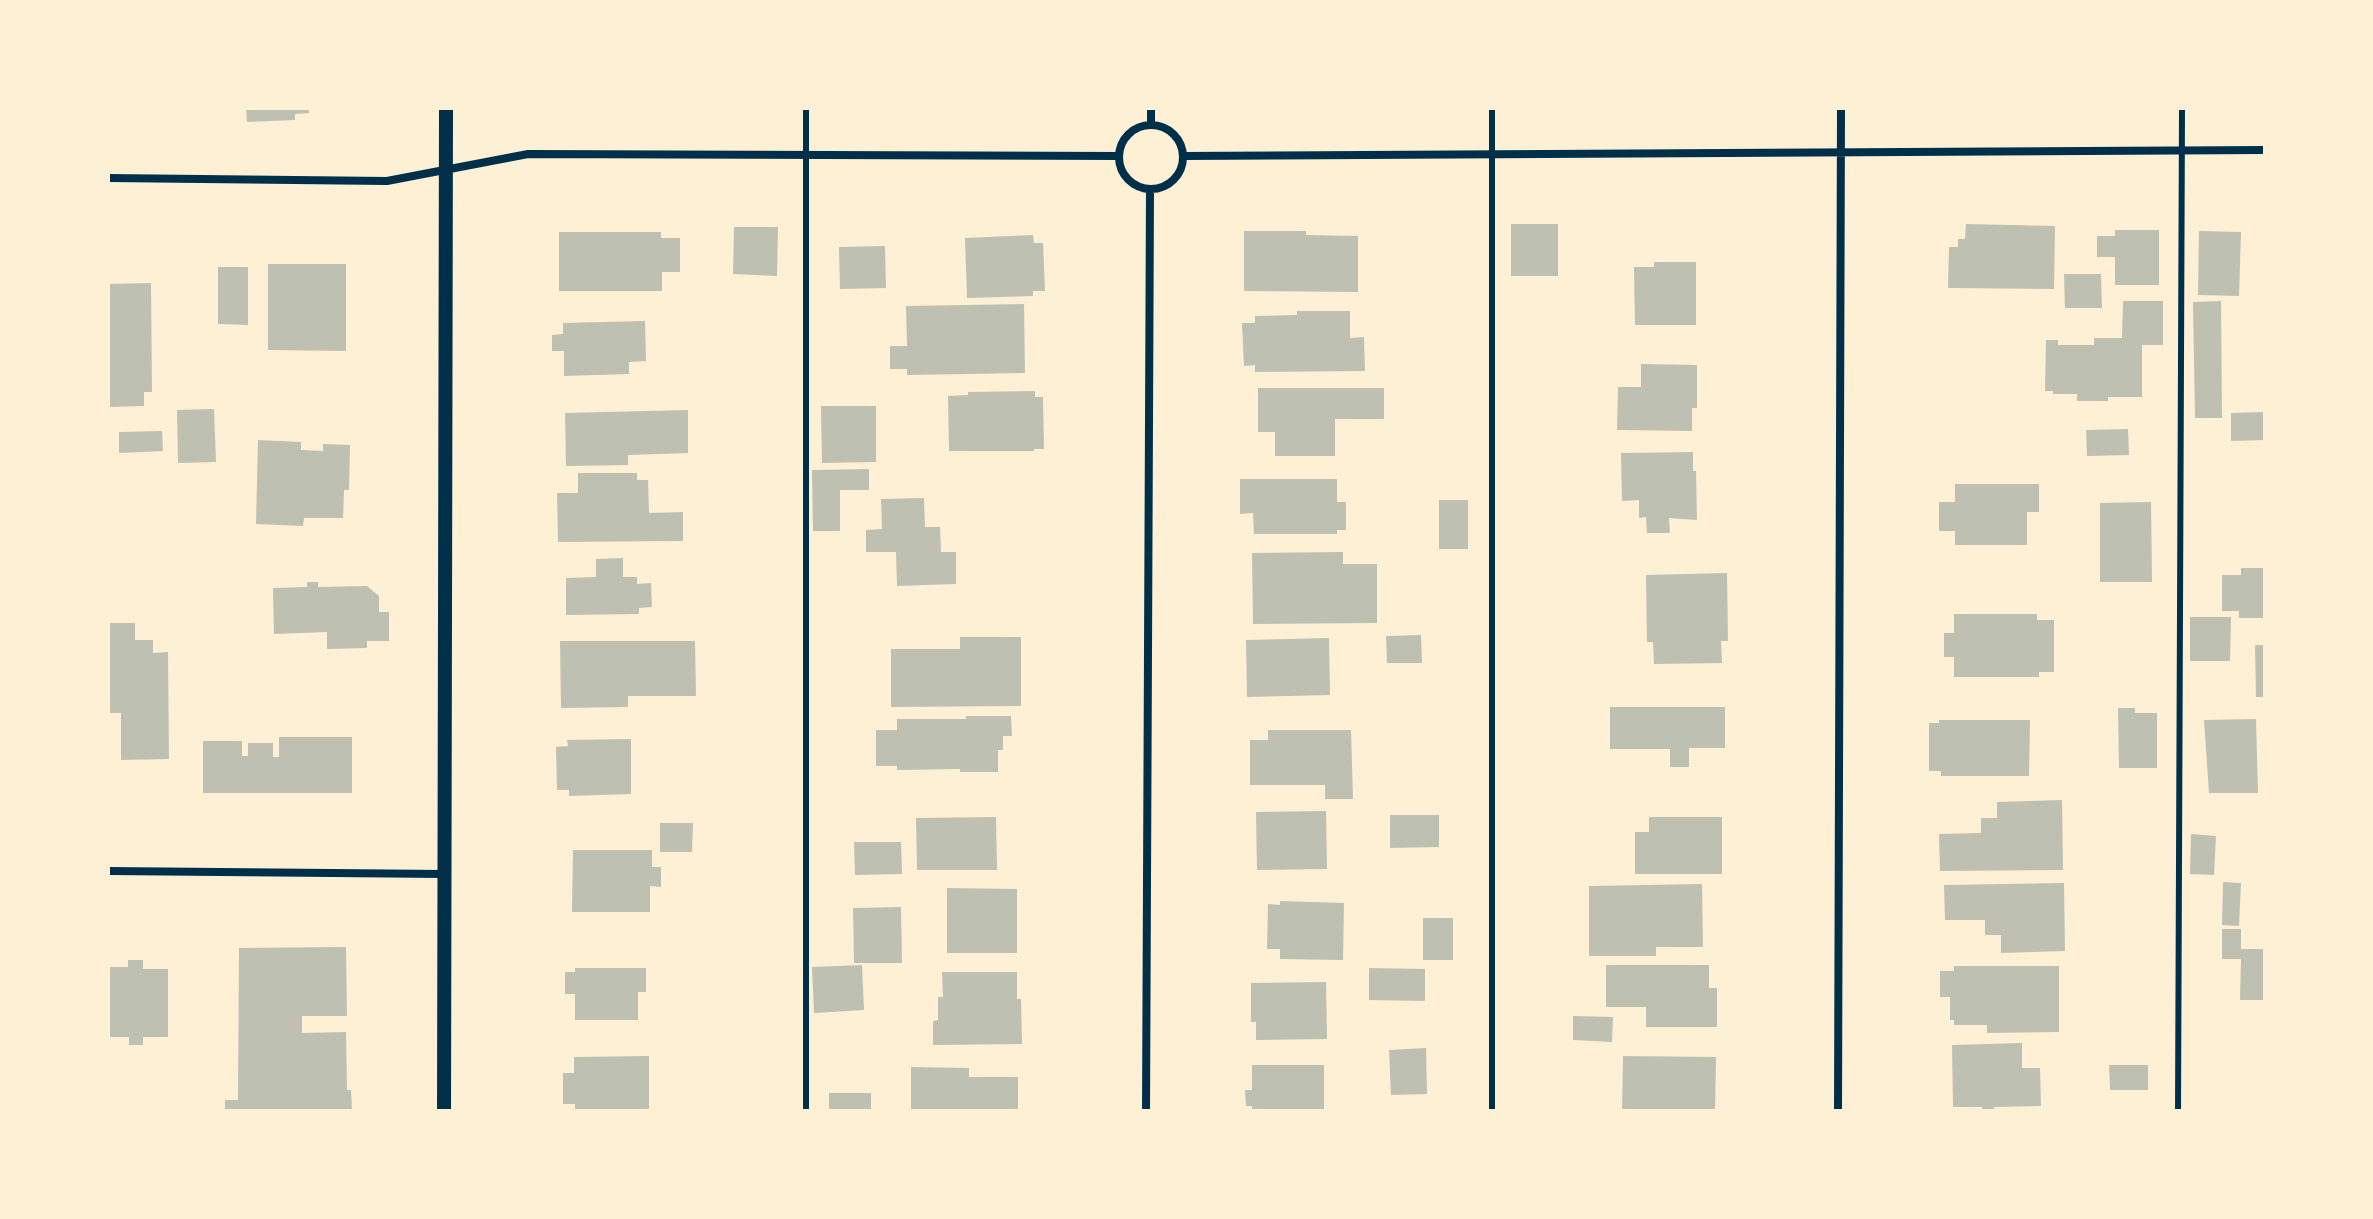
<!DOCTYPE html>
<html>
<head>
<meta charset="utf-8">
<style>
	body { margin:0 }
	#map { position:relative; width:2373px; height:1219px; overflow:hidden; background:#fdf0d5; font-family:Spectral,serif }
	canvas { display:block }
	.frame { position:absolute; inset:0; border:110px solid #fdf0d5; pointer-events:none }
</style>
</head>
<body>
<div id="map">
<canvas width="2373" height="1219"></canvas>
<div class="frame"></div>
</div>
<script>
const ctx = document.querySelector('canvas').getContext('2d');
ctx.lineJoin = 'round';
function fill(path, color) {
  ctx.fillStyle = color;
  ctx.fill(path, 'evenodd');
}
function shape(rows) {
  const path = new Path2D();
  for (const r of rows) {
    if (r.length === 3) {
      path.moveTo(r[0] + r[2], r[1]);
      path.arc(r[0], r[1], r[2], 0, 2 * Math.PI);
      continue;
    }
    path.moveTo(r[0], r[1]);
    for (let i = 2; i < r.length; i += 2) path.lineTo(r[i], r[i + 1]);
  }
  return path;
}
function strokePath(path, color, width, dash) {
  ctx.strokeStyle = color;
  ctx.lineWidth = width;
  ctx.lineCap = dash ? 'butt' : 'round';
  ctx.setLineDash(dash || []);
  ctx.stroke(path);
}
fill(shape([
	[246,108,309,108,309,113,295,114,295,120,247,122],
	[1511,224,1558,224,1558,276,1511,276],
	[1966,224,2055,226,2054,289,1948,288,1949,247,1958,247,1958,239,1965,239],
	[734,227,778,227,777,276,733,274],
	[2115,230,2159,230,2159,285,2115,285,2115,257,2097,257,2097,236,2115,236],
	[1244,231,1306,231,1306,235,1358,236,1358,292,1244,291],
	[2199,231,2241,232,2239,296,2198,295],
	[559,232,661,232,661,238,680,238,680,272,662,272,662,291,559,291],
	[1033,235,1034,243,1043,243,1045,291,1033,291,1033,296,967,298,965,238],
	[885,246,886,288,840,289,839,247],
	[1654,262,1696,262,1696,325,1635,325,1634,267,1654,267],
	[268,264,346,264,346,351,268,350],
	[218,267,248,267,248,325,218,324],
	[2064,274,2101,274,2102,308,2065,308],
	[151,283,152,392,144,392,144,406,108,407,108,284],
	[2123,301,2163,301,2163,345,2142,345,2142,397,2108,397,2108,401,2077,401,2077,394,2053,394,2053,391,2045,391,2046,340,2058,340,2058,345,2094,345,2094,338,2122,338],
	[2221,301,2222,418,2195,418,2193,302],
	[1024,304,1025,373,907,375,907,369,890,369,890,346,907,346,906,306],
	[1297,311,1350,311,1350,338,1364,337,1365,371,1255,372,1255,365,1244,366,1242,323,1255,323,1255,316,1297,315],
	[645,321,646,361,629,362,629,374,564,376,564,351,552,351,552,335,563,334,563,323],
	[1641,364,1697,365,1697,408,1692,408,1692,431,1617,430,1618,387,1641,387],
	[1258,388,1384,388,1384,419,1335,419,1335,456,1275,456,1275,432,1258,432],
	[1035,391,1035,397,1043,397,1044,449,1034,449,1034,451,949,451,948,396,968,395,968,392],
	[821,406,876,406,876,462,822,463],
	[214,409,216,462,178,463,177,410],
	[688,410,688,453,628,455,628,465,566,466,565,413],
	[2265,412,2265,440,2231,441,2231,413],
	[2128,429,2129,455,2087,456,2086,430],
	[162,431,163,451,119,453,119,432],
	[258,440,301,442,301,450,323,451,323,444,350,445,349,490,344,490,343,518,304,518,303,526,256,524],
	[1693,452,1693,471,1696,471,1697,520,1669,518,1670,533,1647,533,1646,517,1639,518,1639,500,1622,501,1621,453],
	[869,469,869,490,840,490,840,531,813,531,812,470],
	[578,473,637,473,637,480,648,480,649,513,683,512,683,541,558,542,557,493,578,493],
	[1240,479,1337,479,1337,502,1346,502,1346,530,1337,530,1337,534,1254,534,1253,513,1240,514],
	[1955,484,2039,484,2039,512,2027,512,2027,545,1955,545,1955,531,1939,531,1939,502,1955,502],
	[924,498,925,527,940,527,941,552,956,552,956,584,897,586,896,552,866,552,866,530,882,529,881,499],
	[1439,500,1468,500,1468,549,1439,549],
	[2151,502,2152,582,2100,582,2100,503],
	[1343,552,1343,564,1377,564,1377,623,1253,624,1252,553],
	[623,558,623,577,637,577,637,584,651,583,652,607,639,608,639,614,566,615,566,578,596,577,596,559],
	[2241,568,2265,568,2265,618,2239,618,2239,611,2222,611,2222,575,2241,575],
	[1727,573,1728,641,1721,641,1722,663,1654,664,1653,642,1647,642,1646,575],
	[307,582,318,582,318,587,367,586,379,596,379,612,389,612,389,641,367,641,367,648,327,649,327,632,274,634,273,588,307,587],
	[1954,614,2037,614,2037,620,2054,620,2054,672,2039,672,2039,677,1954,677,1954,657,1944,657,1944,633,1954,633],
	[2190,617,2231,617,2230,661,2190,661],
	[108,623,135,623,135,640,153,640,153,653,168,652,169,759,121,760,121,713,108,713],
	[1421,635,1422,663,1387,663,1386,636],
	[960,637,1021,637,1021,706,891,707,891,649,960,649],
	[1329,638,1330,695,1247,697,1246,640],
	[560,641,695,641,696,696,628,696,628,707,561,708],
	[2255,645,2265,645,2265,697,2256,697],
	[1610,707,1725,707,1725,748,1689,748,1689,767,1670,767,1670,749,1610,749],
	[2118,708,2135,708,2135,713,2157,713,2157,768,2119,768],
	[966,716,1011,716,1012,736,1003,736,1003,750,998,750,998,772,960,772,960,769,897,770,897,766,876,766,876,730,897,730,897,719,966,719],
	[2256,719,2258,793,2209,793,2204,720],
	[1939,720,2030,720,2029,776,1941,776,1941,771,1929,771,1929,723,1939,723],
	[1268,730,1351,730,1353,799,1325,799,1325,785,1250,785,1250,740,1268,740],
	[279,737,352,737,352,793,203,793,203,741,242,741,242,756,248,756,248,743,273,743,273,757,279,757],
	[631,739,631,794,569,796,569,790,557,790,556,747,568,746,567,740],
	[2062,800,2063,870,1940,871,1939,834,1981,833,1981,818,1997,818,1997,802],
	[1326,811,1327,869,1257,870,1256,812],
	[1390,815,1439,815,1439,847,1390,848],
	[996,817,997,870,917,870,916,818],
	[1649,817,1722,817,1722,874,1635,874,1635,832,1649,832],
	[660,823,693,823,692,852,660,852],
	[2191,834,2216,836,2214,875,2190,874],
	[854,842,901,842,902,874,855,875],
	[573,850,652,850,652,867,661,867,661,887,650,886,650,912,572,912],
	[2223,882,2241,883,2239,926,2222,925],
	[2064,883,2065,951,2001,953,2001,935,1985,935,1985,920,1945,920,1944,885],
	[1702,884,1703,947,1656,947,1656,956,1589,956,1589,886],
	[947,888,1017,889,1017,953,947,953],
	[1280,901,1344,903,1343,960,1280,959,1280,949,1267,949,1268,904,1280,905],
	[901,907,902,963,854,963,853,908],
	[1423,918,1453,918,1453,960,1423,960],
	[2222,929,2241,929,2241,949,2265,949,2265,1000,2240,1000,2241,959,2222,959],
	[346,947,347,1016,302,1016,302,1033,346,1032,347,1090,351,1090,352,1111,225,1111,225,1100,238,1100,239,948],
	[128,960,143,960,143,969,168,969,168,1037,143,1037,143,1045,129,1045,129,1037,108,1037,108,967,128,967],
	[862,965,864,1010,814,1013,812,967],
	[1606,965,1709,965,1709,988,1717,988,1717,1027,1646,1027,1646,1007,1606,1007],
	[1954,966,2059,966,2059,1032,1987,1033,1987,1025,1954,1025,1954,1020,1950,1020,1950,997,1940,997,1940,971,1954,971],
	[575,968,646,968,646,992,638,992,638,1020,575,1020,575,994,565,994,565,972,575,972],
	[1369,968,1425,969,1425,1001,1369,1000],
	[942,972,1017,972,1017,999,1021,999,1022,1044,933,1045,933,1021,938,1020,938,997,943,997],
	[1326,982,1327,1039,1256,1040,1256,1022,1251,1022,1251,983],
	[1573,1016,1613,1017,1612,1042,1573,1040],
	[2022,1043,2022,1068,2040,1068,2041,1106,1994,1107,1995,1111,1982,1111,1982,1107,1953,1107,1952,1045],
	[1426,1048,1427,1094,1391,1095,1389,1050],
	[649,1056,649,1111,575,1111,575,1104,563,1104,563,1073,574,1073,574,1057],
	[1623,1056,1716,1057,1715,1111,1622,1111],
	[1252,1065,1324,1065,1324,1111,1252,1111,1252,1106,1246,1106,1245,1090,1252,1090],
	[2109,1065,2148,1065,2148,1090,2110,1090],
	[911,1067,969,1068,969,1077,1018,1077,1018,1111,911,1111],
	[829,1093,871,1093,871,1111,829,1111]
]), '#bec0b2');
strokePath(shape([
	[806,1111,806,108],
	[1492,1111,1492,108],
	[2178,1111,2182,108]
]), '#003049', 6);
strokePath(shape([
	[1151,108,1151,125],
	[1151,157,32],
	[1184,156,2265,150],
	[108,178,387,181,528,154,1119,156],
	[108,871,444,874],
	[1146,1111,1150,189],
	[1838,1111,1841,108]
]), '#003049', 8);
strokePath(shape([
	[444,1111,446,108]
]), '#003049', 14);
</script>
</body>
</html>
